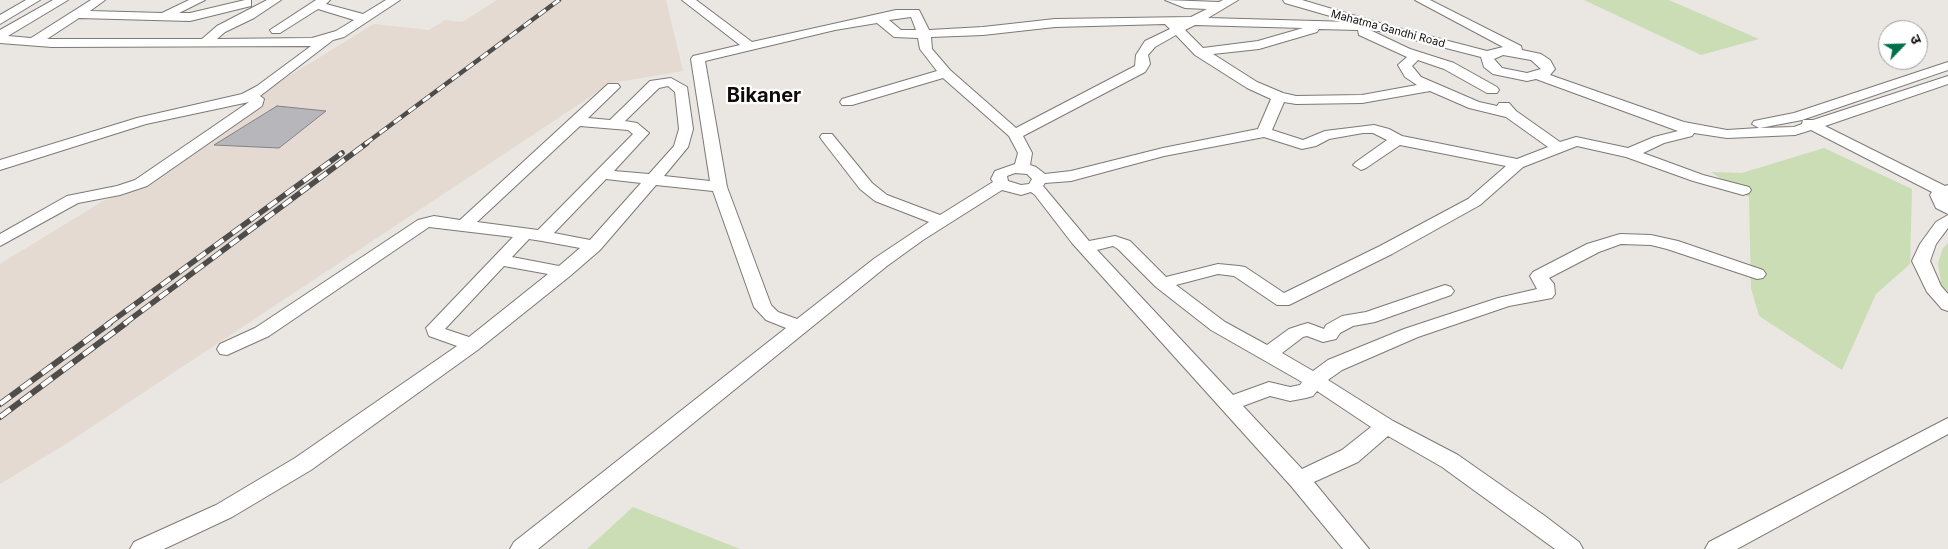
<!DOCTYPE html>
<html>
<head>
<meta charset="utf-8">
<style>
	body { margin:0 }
	#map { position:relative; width:1948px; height:549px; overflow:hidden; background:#eae6e2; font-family:Inter,"Noto Sans Devanagari",sans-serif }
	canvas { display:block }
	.north { position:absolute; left:1878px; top:20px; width:50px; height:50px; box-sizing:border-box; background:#fff; border:1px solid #9f9e9d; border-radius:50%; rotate:66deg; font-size:14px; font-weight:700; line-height:20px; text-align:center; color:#0e0c0b }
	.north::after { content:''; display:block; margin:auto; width:18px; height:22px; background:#00704a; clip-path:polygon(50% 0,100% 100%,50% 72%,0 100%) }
</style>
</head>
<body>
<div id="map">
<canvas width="1948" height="549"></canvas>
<div class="north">उ</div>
</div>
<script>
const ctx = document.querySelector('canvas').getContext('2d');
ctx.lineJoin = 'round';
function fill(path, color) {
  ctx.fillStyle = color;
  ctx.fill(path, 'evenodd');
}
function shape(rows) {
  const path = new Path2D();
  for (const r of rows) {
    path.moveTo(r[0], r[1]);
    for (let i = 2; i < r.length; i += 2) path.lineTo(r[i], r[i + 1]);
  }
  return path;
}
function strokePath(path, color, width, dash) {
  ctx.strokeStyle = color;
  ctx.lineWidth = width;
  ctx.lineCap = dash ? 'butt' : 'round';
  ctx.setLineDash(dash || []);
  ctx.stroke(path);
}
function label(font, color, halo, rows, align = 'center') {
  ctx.font = font + ' Inter,sans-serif';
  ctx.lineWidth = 4.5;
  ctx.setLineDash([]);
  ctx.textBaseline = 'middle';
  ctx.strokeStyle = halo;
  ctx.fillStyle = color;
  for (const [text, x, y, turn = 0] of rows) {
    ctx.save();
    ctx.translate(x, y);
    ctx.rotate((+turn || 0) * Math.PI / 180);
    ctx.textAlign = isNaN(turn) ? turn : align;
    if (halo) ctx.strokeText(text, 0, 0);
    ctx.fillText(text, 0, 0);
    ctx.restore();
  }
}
fill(shape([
	[497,0,666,0,683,71,611,83,69,442,0,484,0,264,103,201,151,184,254,108,240,106,374,24,429,30,445,20,462,22]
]), '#e4dad1');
fill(shape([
	[1584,0,1669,0,1759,39,1701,55],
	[1824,148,1912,189,1910,264,1876,294,1842,370,1759,316,1751,288,1749,197,1711,172,1742,173],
	[1948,243,1948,296,1942,290,1938,263,1943,248],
	[633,507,740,549,587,549]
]), '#caddb4');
const building = shape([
	[277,106,326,111,279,148,214,145,277,106]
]);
fill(building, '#b7b7bb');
strokePath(building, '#828287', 1);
const minor = shape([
	[26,0,40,0,0,24,0,15,26,0],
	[53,0,68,0,8,36,31,38,91,0,105,0,90,11,162,13,189,0,205,0,179,13,190,13,245,0,251,0,251,6,190,21,79,18,47,39,202,39,217,26,267,0,281,0,254,18,225,32,217,39,312,38,336,31,354,20,318,9,280,33,272,33,270,30,316,0,330,0,326,4,363,14,386,0,400,0,344,37,333,40,260,96,264,99,262,106,147,186,120,195,78,203,0,246,0,234,67,196,117,186,135,180,249,102,146,124,0,170,0,160,137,118,242,94,257,86,311,46,52,47,0,43,0,30,53,0],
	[682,0,696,0,752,42,896,10,919,10,929,30,983,27,1055,19,1191,17,1207,9,1185,8,1165,0,1219,2,1223,0,1238,0,1208,18,1351,22,1285,3,1283,0,1302,0,1383,24,1487,51,1503,47,1415,0,1430,0,1521,46,1522,50,1541,54,1550,60,1555,69,1550,75,1684,122,1727,130,1759,128,1752,124,1754,121,1794,113,1948,62,1948,70,1802,120,1760,128,1794,127,1802,124,1803,120,1813,120,1948,76,1948,84,1825,126,1945,186,1948,185,1948,214,1936,208,1930,195,1932,192,1811,130,1795,135,1727,138,1694,133,1692,136,1664,143,1643,153,1703,175,1749,187,1751,190,1749,193,1743,195,1693,181,1626,157,1577,146,1523,167,1480,205,1392,254,1289,305,1277,305,1234,276,1218,274,1176,285,1225,322,1267,345,1289,329,1301,325,1308,323,1324,329,1326,325,1342,316,1366,312,1439,287,1445,285,1451,287,1454,291,1451,295,1375,322,1353,326,1340,333,1336,339,1323,342,1307,336,1303,337,1282,353,1313,371,1328,360,1404,329,1498,298,1537,289,1530,276,1533,272,1587,244,1620,234,1651,235,1678,241,1763,270,1766,274,1763,278,1757,279,1667,249,1651,245,1621,244,1599,252,1549,278,1554,284,1555,294,1552,298,1509,306,1418,337,1342,370,1328,380,1393,421,1458,455,1545,516,1579,542,1583,549,1555,549,1442,467,1388,436,1358,462,1314,482,1369,549,1343,549,1291,486,1072,243,1035,195,1031,192,1021,195,1002,190,923,240,887,266,538,549,510,549,514,542,786,328,766,320,754,307,713,191,656,185,600,250,570,276,479,349,311,470,232,517,164,549,130,549,134,542,216,505,295,458,457,346,429,336,426,328,513,237,429,227,269,336,227,355,220,354,217,349,220,344,255,328,418,220,434,216,460,220,608,84,618,84,620,87,588,118,610,120,650,81,671,78,687,87,693,129,688,147,664,176,710,181,691,59,693,56,740,45,682,0],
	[911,17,916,30,901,30,889,20,911,17],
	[877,23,894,37,918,38,920,49,937,71,842,99,840,102,842,105,852,105,943,78,1009,136,1018,153,1015,164,995,171,991,179,993,182,940,215,887,195,872,183,832,134,822,134,820,137,822,140,860,189,875,201,929,222,875,258,797,319,778,312,771,305,727,187,705,61,835,30,877,23],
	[1165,24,1170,29,1145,41,1136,55,1135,66,1016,128,950,70,932,49,931,37,983,35,1055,27,1165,24],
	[1195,25,1303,28,1258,41,1203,48,1185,30,1195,25],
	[1319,29,1358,30,1359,35,1407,57,1398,65,1405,77,1417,85,1362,95,1296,96,1283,93,1257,82,1213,54,1259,49,1317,32,1319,29],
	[1370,30,1379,31,1481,57,1484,67,1493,74,1527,81,1536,79,1678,131,1654,137,1628,148,1576,137,1560,142,1516,111,1509,103,1499,103,1497,106,1479,102,1421,77,1412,66,1418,60,1444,69,1487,93,1497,93,1499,90,1497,87,1454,63,1410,49,1370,30],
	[1176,35,1195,55,1247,88,1271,99,1258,129,1163,148,1071,171,1045,174,1036,167,1030,165,1032,153,1023,136,1145,72,1150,64,1148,55,1155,47,1176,35],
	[1503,55,1531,60,1541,69,1527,73,1502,68,1494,59,1503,55],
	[668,86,675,92,679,129,674,146,649,174,614,171,649,133,637,123,625,121,659,88,668,86],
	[1430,91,1469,108,1506,117,1548,147,1517,159,1402,136,1389,129,1374,125,1325,131,1303,140,1272,130,1284,102,1296,104,1362,103,1430,91],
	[580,126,628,130,633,134,538,230,477,222,580,126],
	[1363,133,1373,133,1387,140,1356,162,1353,165,1361,170,1366,168,1400,145,1506,166,1468,199,1380,246,1284,293,1245,267,1239,266,1218,264,1166,277,1130,241,1115,236,1089,241,1043,186,1045,183,1071,181,1164,156,1264,137,1302,149,1316,146,1329,139,1363,133],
	[1015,173,1027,174,1032,179,1029,184,1021,185,1008,181,1007,176,1015,173],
	[606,179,641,183,590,240,554,233,606,179],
	[529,239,542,241,580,248,559,266,512,257,529,239],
	[1113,246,1118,249,1156,287,1211,330,1302,382,1300,385,1290,387,1269,382,1233,395,1097,250,1113,246],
	[504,266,548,274,469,337,445,329,504,266],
	[1317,391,1371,427,1342,450,1302,469,1243,406,1270,396,1290,401,1306,398,1313,396,1317,391],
	[1948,215,1948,228,1936,244,1930,261,1941,286,1948,294,1948,311,1942,309,1927,292,1912,261,1920,244,1936,222,1948,215],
	[1948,418,1948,434,1737,549,1705,549,1709,542,1948,418]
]);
strokePath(minor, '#7d7976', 2);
fill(minor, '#fff');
const railFar2 = shape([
	[365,144,559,0]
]);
const railFar1 = shape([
	[108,324,342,153],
	[124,324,367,143]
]);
const rail = shape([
	[0,404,110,323],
	[0,417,126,323]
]);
strokePath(railFar2, '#4f4d4b', 4.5);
strokePath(railFar1, '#4f4d4b', 5.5);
strokePath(rail, '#4f4d4b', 6);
strokePath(railFar2, '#fff', 3, [9]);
strokePath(railFar1, '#fff', 4, [11]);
strokePath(rail, '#fff', 4.5, [13]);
label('11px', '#0e0c0b', '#fff', [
	["Mahatma Gandhi Road",1388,29,15]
]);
label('bold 20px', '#0e0c0b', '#fff', [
	["Bikaner",764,96]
]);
</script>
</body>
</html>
